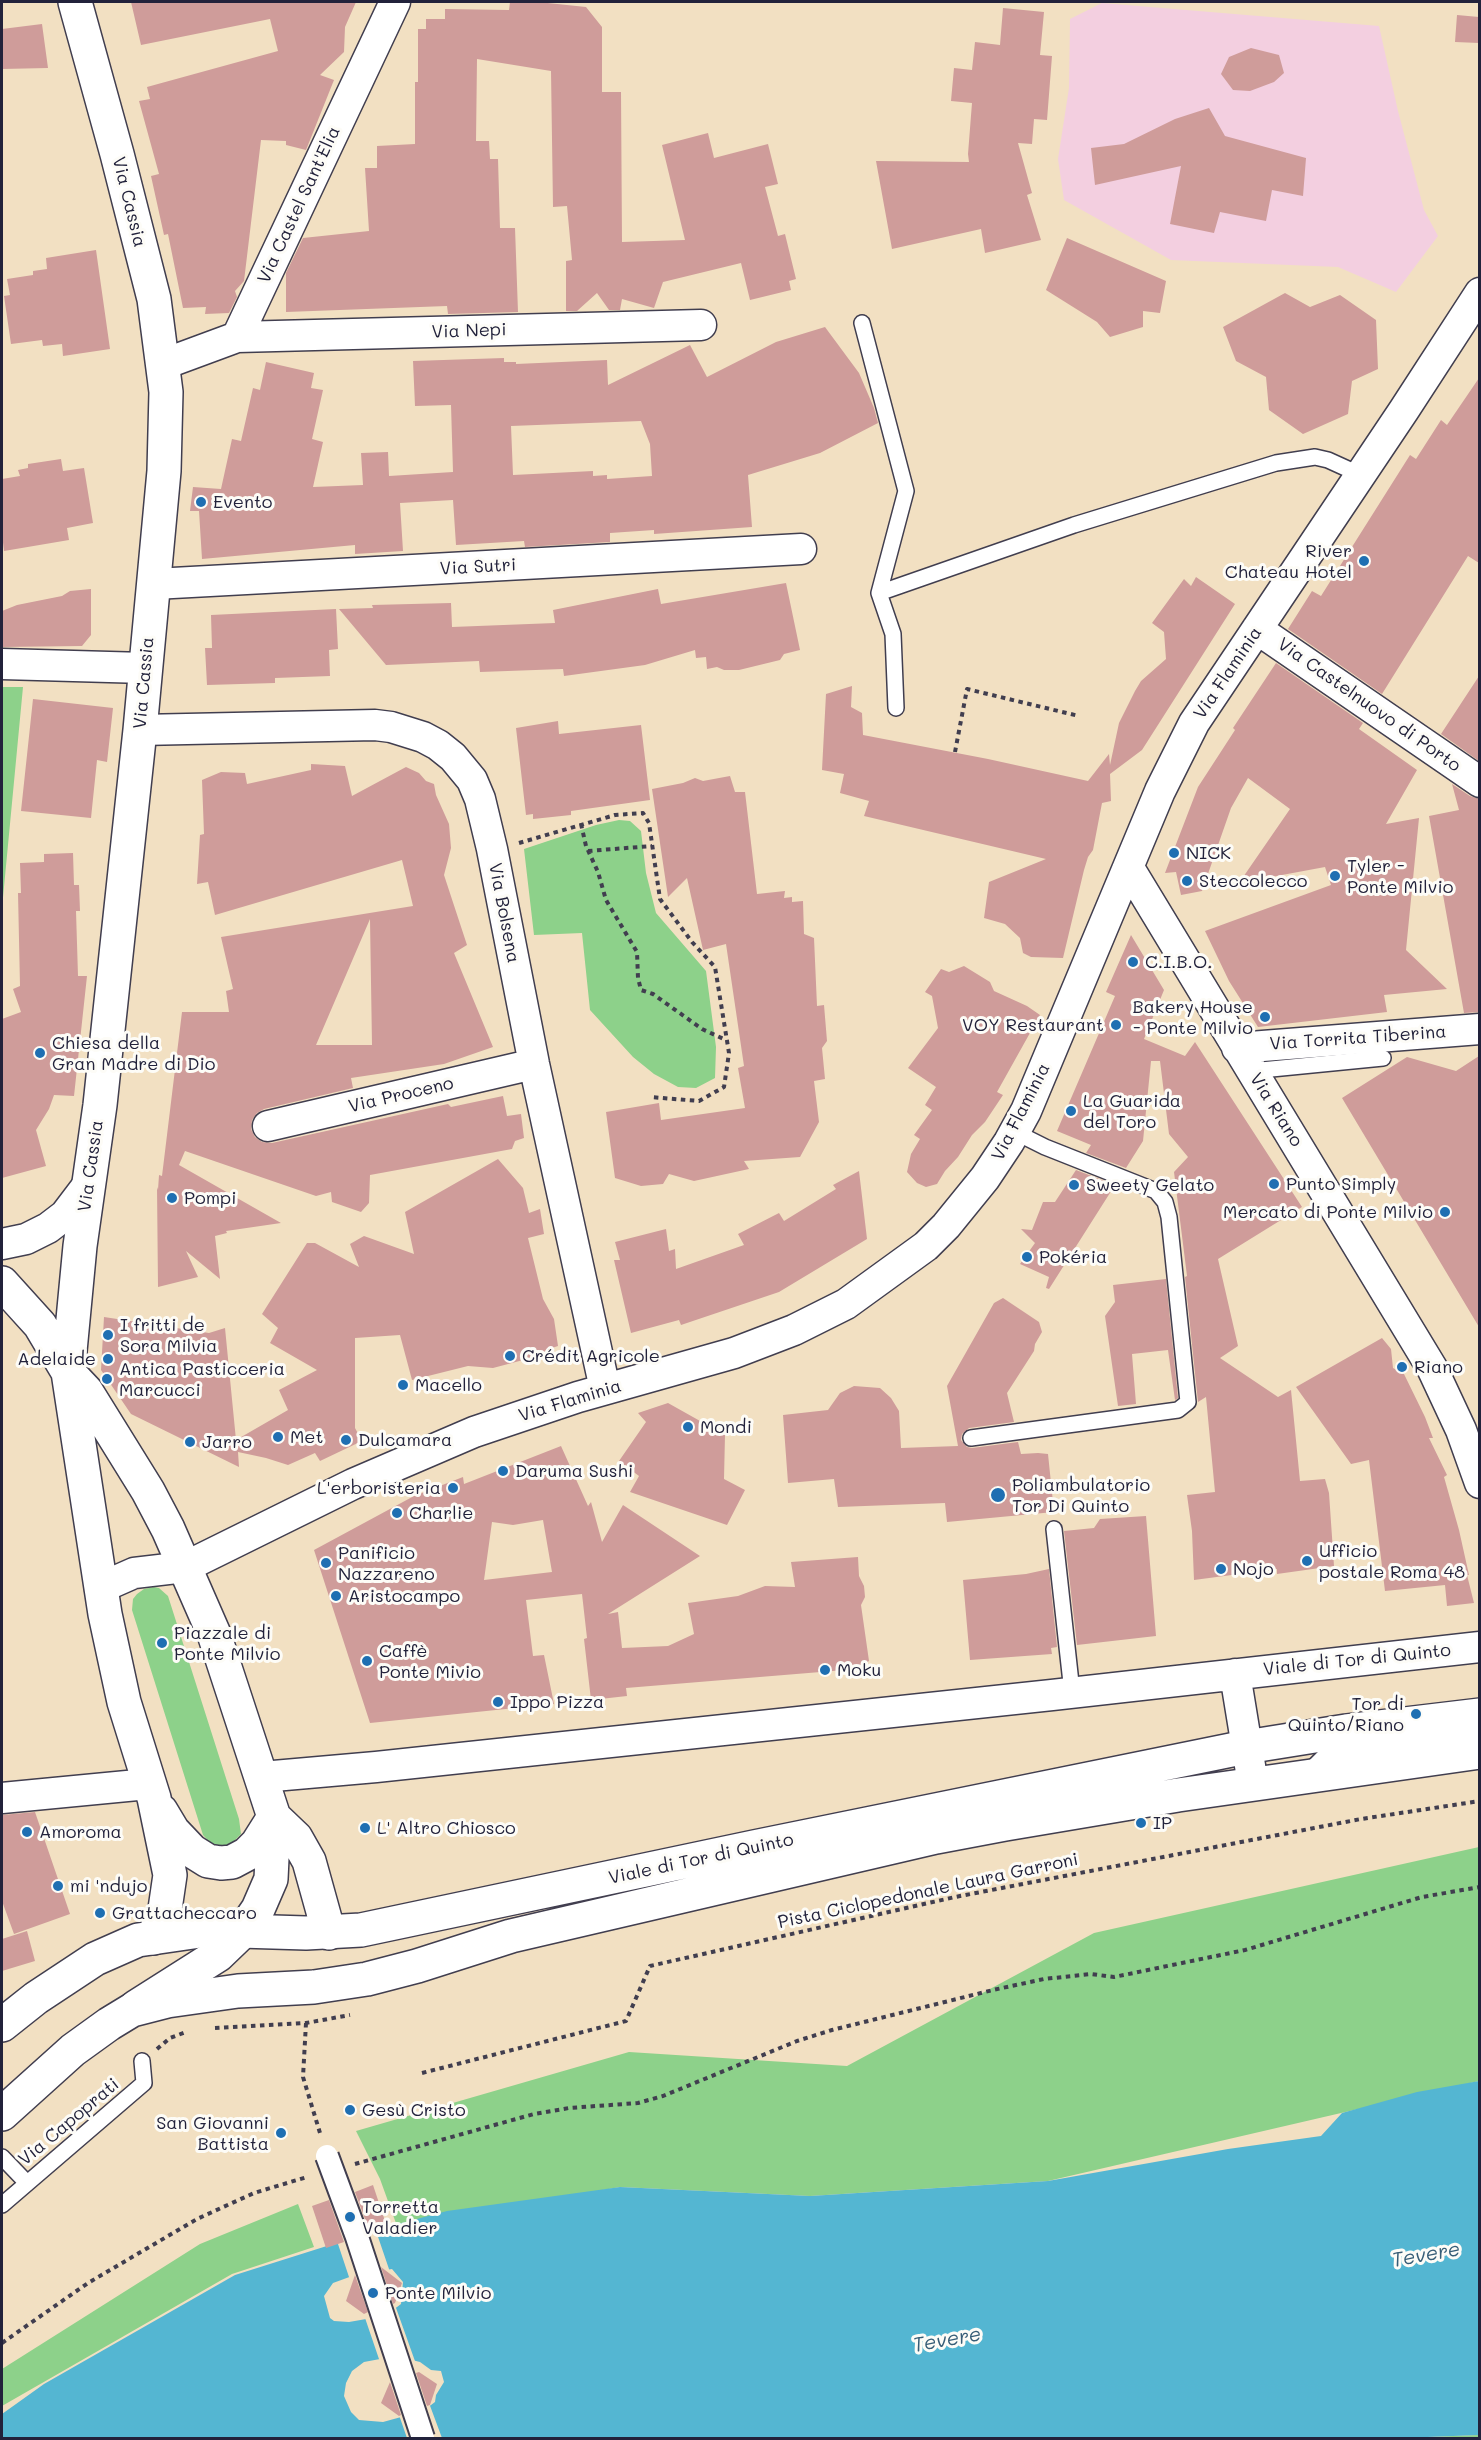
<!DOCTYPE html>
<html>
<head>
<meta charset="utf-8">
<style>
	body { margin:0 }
	#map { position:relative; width:1481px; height:2440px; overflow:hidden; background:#f2e0c2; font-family:Mali,sans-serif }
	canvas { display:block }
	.frame { position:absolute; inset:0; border:3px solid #22223b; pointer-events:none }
</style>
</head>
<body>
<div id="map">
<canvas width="1481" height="2440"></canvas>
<div class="frame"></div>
</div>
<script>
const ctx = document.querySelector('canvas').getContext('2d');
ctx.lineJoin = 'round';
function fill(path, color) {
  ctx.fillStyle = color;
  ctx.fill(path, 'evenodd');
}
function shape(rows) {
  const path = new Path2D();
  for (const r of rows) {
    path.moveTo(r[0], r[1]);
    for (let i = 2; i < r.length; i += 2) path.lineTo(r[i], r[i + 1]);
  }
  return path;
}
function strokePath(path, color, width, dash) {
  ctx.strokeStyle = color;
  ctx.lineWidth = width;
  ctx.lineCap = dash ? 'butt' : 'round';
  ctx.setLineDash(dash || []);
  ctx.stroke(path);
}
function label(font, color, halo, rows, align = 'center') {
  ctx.font = font + ' Mali,sans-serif';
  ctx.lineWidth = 6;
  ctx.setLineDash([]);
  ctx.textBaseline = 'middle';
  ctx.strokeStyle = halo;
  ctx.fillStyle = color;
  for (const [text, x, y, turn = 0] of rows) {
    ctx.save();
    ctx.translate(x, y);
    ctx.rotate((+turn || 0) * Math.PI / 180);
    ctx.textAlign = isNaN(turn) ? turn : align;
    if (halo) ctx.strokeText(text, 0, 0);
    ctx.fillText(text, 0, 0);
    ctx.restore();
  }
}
fill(shape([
	[1102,3,1379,26,1398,111,1424,210,1438,236,1396,292,1338,267,1171,260,1064,200,1058,159,1069,88,1070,19]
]), '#f3cfe0');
fill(shape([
	[2,687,23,687,2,908],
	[619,820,630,821,641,831,646,873,656,913,706,971,716,1047,715,1078,696,1088,678,1087,654,1074,633,1057,590,1010,582,933,534,935,524,849,596,825],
	[154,1587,159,1588,168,1596,239,1819,241,1834,229,1846,214,1847,203,1835,132,1610,133,1599,137,1594,144,1589],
	[1479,1847,1479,2081,1048,2181,810,2196,620,2187,397,2226,380,2179,356,2131,629,2052,847,2066,1094,1933],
	[298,2204,314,2247,232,2274,2,2406,2,2369,200,2244],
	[1479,2435,1479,2438,1402,2438,1403,2438]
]), '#8dd18a');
fill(shape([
	[1479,2081,1479,2435,1402,2438,2,2438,2,2414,44,2384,235,2275,387,2227,447,2211,620,2187,810,2196,1048,2181,1228,2149,1321,2136,1342,2113,1417,2092],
	[392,2269,403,2282,401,2304,393,2310,372,2318,349,2322,334,2321,330,2318,324,2296,333,2283,355,2275],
	[396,2356,420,2362,431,2370,441,2371,444,2382,436,2395,435,2402,423,2411,383,2422,359,2420,351,2412,344,2396,346,2383,352,2371,364,2362]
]), '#54b6d2');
fill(shape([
	[375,2228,390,2272,350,2280,337,2241],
	[395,2305,416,2364,396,2359,380,2362,364,2315,371,2315],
	[429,2403,442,2438,407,2438,399,2415,422,2409]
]), '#f2e0c2');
fill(shape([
	[131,2,356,2,345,27,344,52,320,75,334,80,306,150,286,145,286,141,261,140,244,281,235,291,237,297,229,313,205,314,206,307,183,308,168,234,164,235,151,176,159,174,139,101,150,99,147,87,278,51,270,19,141,45],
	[510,2,538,2,586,7,602,27,602,92,621,92,622,242,685,240,662,145,708,133,714,158,768,144,778,184,765,187,778,236,785,234,796,279,789,281,791,290,750,300,741,263,663,282,654,308,622,299,620,310,609,310,597,293,577,311,566,311,566,261,572,260,567,206,553,207,551,71,477,59,476,141,489,141,490,159,498,159,500,228,515,228,518,312,448,314,447,306,286,312,286,273,303,238,369,231,365,168,377,168,377,146,415,144,415,82,418,82,418,29,426,29,426,19,445,19,445,9,509,10],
	[1003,8,1044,12,1040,55,1052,56,1047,120,1034,119,1032,144,1018,143,1032,193,1027,195,1041,240,985,253,981,229,892,249,876,161,969,162,968,154,972,103,951,101,954,68,972,70,975,42,1000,45],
	[1457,15,1479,17,1479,43,1455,42],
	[42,24,48,68,2,69,2,29],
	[1251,48,1279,55,1284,73,1274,82,1250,91,1233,90,1221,74,1229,57],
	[1209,108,1225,136,1306,158,1303,196,1272,190,1266,221,1220,212,1214,233,1170,224,1181,166,1095,185,1091,148,1124,144,1175,119],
	[1067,238,1166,281,1160,313,1143,311,1143,327,1110,337,1097,322,1046,290],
	[96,250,110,349,63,356,62,344,43,346,42,340,11,344,4,296,10,295,7,279,33,275,33,271,47,269,46,258],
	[1285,293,1310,307,1340,295,1376,320,1378,369,1352,381,1348,414,1303,434,1269,410,1266,377,1236,361,1223,327],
	[825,327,859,373,874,408,878,423,820,453,748,475,752,527,654,534,654,530,610,533,610,542,525,547,524,541,456,545,453,500,400,503,403,551,355,554,355,545,202,559,199,511,190,511,193,487,221,489,232,439,241,441,253,388,260,390,266,362,314,373,311,388,323,390,312,439,323,442,313,487,363,485,361,453,388,452,389,476,453,472,451,405,415,406,413,361,504,358,504,362,516,362,516,364,607,360,608,385,690,345,707,377,776,342],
	[641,421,650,444,652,476,607,479,607,475,593,476,593,471,513,475,511,426],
	[1479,378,1479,563,1468,556,1382,694,1288,629,1312,591,1321,596,1410,455,1416,459,1441,420,1447,425],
	[61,459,63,471,84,468,93,523,67,528,69,540,4,551,2,534,2,479,20,476,18,470,28,468,28,464],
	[1196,577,1235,604,1142,750,1110,774,1111,801,1102,803,1093,850,1088,857,1084,870,1063,958,1031,957,1023,953,1020,938,1005,924,984,918,989,882,1046,859,864,816,869,801,840,793,844,774,822,770,826,694,852,686,851,707,862,713,863,735,988,759,1088,781,1109,754,1110,765,1119,723,1135,691,1141,681,1166,659,1164,632,1152,623,1184,579,1191,586],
	[786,583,800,650,784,654,780,660,739,670,724,670,717,667,707,669,706,657,696,658,695,650,645,665,564,676,563,669,480,672,479,661,386,665,339,609,373,608,372,605,451,603,452,627,555,623,553,610,658,589,661,604],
	[91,589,91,635,82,646,2,647,2,611,17,605,62,596,70,591],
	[336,609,338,649,329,650,330,676,275,678,275,683,207,685,205,648,212,648,211,615],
	[1276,663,1363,723,1359,729,1417,770,1386,824,1419,818,1406,950,1447,989,1384,995,1387,1012,1258,1027,1229,981,1205,931,1331,885,1325,867,1239,883,1290,809,1248,778,1231,808,1202,891,1181,895,1176,872,1165,873,1198,787,1235,730,1233,728],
	[1479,676,1479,761,1441,734],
	[33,699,113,708,107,762,97,760,91,818,21,811],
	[558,721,559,734,641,725,650,800,571,811,571,815,533,819,533,814,526,815,516,728],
	[311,764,345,766,352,796,406,767,419,773,426,781,434,784,436,795,449,824,451,848,444,875,467,945,454,953,493,1047,444,1064,351,1078,353,1088,264,1109,257,1113,252,1120,251,1129,255,1137,262,1142,272,1143,448,1104,451,1107,503,1096,507,1116,521,1114,524,1138,515,1141,512,1149,370,1175,369,1203,361,1212,332,1202,331,1192,316,1196,185,1151,179,1165,281,1223,226,1231,227,1233,215,1236,220,1279,186,1251,198,1277,158,1287,157,1187,158,1190,159,1175,162,1176,182,1012,229,1012,226,991,233,989,221,937,413,906,402,860,215,915,208,882,197,884,200,835,204,834,202,780,221,772,245,773,247,784,311,770],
	[370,919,372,1045,316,1045],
	[730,776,735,792,745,792,757,894,785,891,784,898,792,897,792,902,803,901,804,934,814,938,817,1006,824,1005,827,1041,822,1048,825,1079,814,1081,819,1122,800,1157,744,1161,749,1169,694,1181,669,1174,663,1184,641,1186,615,1178,606,1112,659,1103,661,1120,745,1108,738,1068,744,1066,726,944,703,950,687,878,668,897,652,789,683,783,695,778,703,781],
	[1452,784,1470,796,1479,799,1479,1012,1464,1013,1429,816,1459,810],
	[73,853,74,885,79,885,80,911,76,911,78,976,87,976,74,1096,54,1095,49,1109,36,1130,46,1166,2,1178,2,1019,21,1012,13,989,20,986,18,893,21,893,20,863,44,862,44,854],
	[1131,935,1164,990,1144,1039,1185,1056,1195,1042,1302,1207,1218,1259,1238,1346,1220,1358,1278,1397,1291,1390,1300,1481,1325,1479,1329,1493,1334,1566,1277,1574,1277,1569,1194,1580,1192,1531,1187,1495,1215,1492,1206,1397,1198,1402,1185,1277,1187,1276,1174,1172,1188,1157,1169,1134,1160,1061,1151,1061,1143,1141,1126,1168,1086,1153,1091,1145,1057,1131,1115,996,1106,992],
	[964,966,990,982,994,991,1027,1006,1040,1015,997,1092,1003,1095,985,1122,972,1135,958,1157,945,1171,937,1184,926,1187,917,1183,907,1172,911,1154,920,1139,914,1135,932,1110,925,1105,936,1087,908,1068,938,1028,932,996,925,992,941,969,949,972],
	[1479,1056,1479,1327,1342,1098,1407,1057,1456,1071],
	[498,1159,523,1188,529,1213,540,1209,544,1234,528,1238,543,1299,554,1319,558,1346,546,1350,542,1355,493,1368,468,1366,412,1380,400,1335,355,1338,355,1428,362,1441,320,1461,315,1453,288,1465,266,1458,238,1452,239,1467,131,1414,101,1370,104,1317,209,1333,225,1328,236,1440,288,1410,279,1390,317,1370,270,1343,278,1328,262,1314,307,1243,315,1243,359,1267,350,1244,364,1236,414,1254,405,1212],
	[1076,1170,1115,1185,1049,1289,1046,1288,1049,1277,1020,1264,1035,1243,1021,1229,1032,1230,1043,1202,1055,1202],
	[859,1171,867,1239,779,1292,681,1325,679,1320,631,1333,614,1260,620,1260,615,1242,666,1229,669,1251,675,1249,676,1269,744,1245,738,1234,779,1213,784,1221,836,1189,833,1185],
	[1166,1279,1178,1398,1175,1400,1168,1350,1132,1354,1136,1404,1118,1406,1105,1316,1115,1302,1113,1285],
	[1003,1298,1039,1322,1042,1332,1035,1344,1034,1351,1007,1393,1014,1422,969,1428,962,1434,961,1440,967,1447,972,1448,1018,1442,1021,1454,1038,1453,1048,1454,1054,1512,947,1522,945,1503,838,1507,834,1479,788,1483,783,1415,828,1410,840,1393,854,1386,880,1388,891,1398,899,1411,901,1448,958,1446,947,1386,994,1303],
	[1382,1338,1391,1349,1393,1368,1404,1374,1425,1417,1433,1438,1429,1438,1447,1475,1444,1477,1459,1530,1469,1575,1467,1575,1474,1603,1447,1606,1445,1585,1385,1591,1369,1460,1351,1464,1296,1387],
	[668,1403,725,1435,724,1479,745,1490,727,1525,630,1492,639,1476,619,1461,646,1422,638,1413],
	[561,1446,588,1506,591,1502,602,1542,623,1505,700,1556,608,1614,618,1612,622,1648,668,1646,694,1634,688,1603,738,1596,765,1586,795,1587,791,1562,858,1557,859,1576,864,1586,865,1597,861,1605,869,1661,857,1669,626,1688,627,1696,591,1700,584,1639,587,1638,582,1594,526,1600,533,1656,544,1655,554,1704,370,1723,314,1550,414,1496,463,1477,464,1484],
	[543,1520,552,1572,484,1580,492,1522,513,1525],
	[1146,1516,1156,1636,1077,1645,1064,1531,1094,1528,1100,1519],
	[1049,1569,1057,1647,1051,1648,1052,1654,970,1660,963,1580,1026,1574],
	[35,1812,70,1914,14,1934,2,1901,2,1815],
	[27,1931,35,1961,2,1971,2,1939],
	[373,2185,387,2227,370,2233,355,2192],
	[329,2200,344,2242,326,2248,312,2206],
	[381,2267,402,2283,395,2303,393,2304],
	[355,2275,368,2312,364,2314,346,2301],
	[419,2372,437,2384,430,2405,427,2406,416,2373],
	[390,2382,401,2415,399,2416,381,2403]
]), '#cf9c9a');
const service = shape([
	[862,323,906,491,879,593,1074,525,1276,463,1315,457,1328,460,1361,475],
	[879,593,893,634,896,708],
	[1251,1071,1383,1058],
	[971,1438,1178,1410,1188,1402,1169,1217,1165,1202,1156,1191,1045,1147,1015,1132],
	[1054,1529,1072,1692],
	[2,2157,27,2183],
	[2,2205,144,2083,142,2061]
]);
const minor = shape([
	[237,337,701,325],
	[164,364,237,337,395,2],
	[154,584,801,549],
	[1257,629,1480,782],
	[2,664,145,668],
	[140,730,375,725,391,727,423,737,438,745,453,757,472,780,480,799,492,849,534,1064,605,1389],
	[1129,868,1432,1368,1461,1430,1480,1483],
	[1237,1048,1480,1029],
	[268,1126,534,1064],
	[2,1244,26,1239,48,1228,65,1215,87,1186],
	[100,1588,134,1573,185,1567,353,1484,474,1432,578,1397,734,1353,794,1330,846,1304,926,1246,946,1226,985,1178,1009,1142,1026,1111,1160,791,1194,723,1404,410,1480,293],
	[1235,1674,1253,1784],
	[1316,1775,1335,1756,1344,1752,1480,1734],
	[262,1777,376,1767,1052,1695,1480,1647],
	[2,1798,148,1784]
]);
const tertiary = shape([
	[75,2,117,154,154,299,166,392,164,471,140,730,100,1105,80,1246,68,1372,105,1614,124,1702,154,1798,170,1875,165,1909,153,1938],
	[2,1283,40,1325,68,1372,86,1391,148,1491,168,1529,214,1634,274,1817,271,1879,258,1909,243,1931,218,1955,136,2007],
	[161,1811,173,1831,192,1851,208,1861,221,1863,232,1862,247,1854,257,1844,274,1817],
	[274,1817,296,1838,309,1861,329,1933]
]);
const primary = shape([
	[2,2025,36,1998,95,1959,138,1940,207,1930,306,1933,361,1930,754,1847,1246,1747,1346,1731,1480,1715],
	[2,2114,73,2050,109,2024,132,2010,167,2001,238,1991,314,1987,367,1979,417,1966,511,1936,936,1837,1005,1824,1178,1795,1480,1752]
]);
strokePath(service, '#413e4f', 18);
strokePath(minor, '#413e4f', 33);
strokePath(tertiary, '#413e4f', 36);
strokePath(primary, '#413e4f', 36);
strokePath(shape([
	[955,752,967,689,1079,716],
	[581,824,586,846,598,872,606,900,637,952,638,978,641,990,653,994,702,1029,726,1040],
	[519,843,615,815,643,813,649,823,660,899,692,942,715,967,729,1053,724,1087,699,1101,650,1097],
	[588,851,652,846],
	[306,2023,303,2077,320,2133],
	[215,2028,306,2023,350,2015],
	[157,2049,170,2038,186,2032],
	[422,2073,626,2021,650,1966,955,1897,1361,1819,1480,1801],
	[355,2164,534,2114,569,2108,638,2103,663,2096,797,2041,832,2030,993,1990,1044,1979,1091,1974,1114,1977,1245,1950,1422,1897,1480,1887],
	[2,2343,88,2283,197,2219,254,2193,307,2177]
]), '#413e4f', 4, [4.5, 4.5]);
strokePath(service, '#fff', 15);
strokePath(minor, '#fff', 30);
strokePath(tertiary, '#fff', 33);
strokePath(primary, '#fff', 33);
const pedestrianBridge = shape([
	[327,2156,357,2237,423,2438]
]);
strokePath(pedestrianBridge, '#413e4f', 26, []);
strokePath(pedestrianBridge, '#fff', 22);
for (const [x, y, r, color] of [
	[201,502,6,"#1f6fb2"],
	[1364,561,6,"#1f6fb2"],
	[1174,853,6,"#1f6fb2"],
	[1335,876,6,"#1f6fb2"],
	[1187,881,6,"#1f6fb2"],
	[1133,962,6,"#1f6fb2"],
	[1265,1017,6,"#1f6fb2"],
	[1116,1025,6,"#1f6fb2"],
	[40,1053,6,"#1f6fb2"],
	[1071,1111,6,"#1f6fb2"],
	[1274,1184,6,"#1f6fb2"],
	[1074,1185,6,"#1f6fb2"],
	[172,1198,6,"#1f6fb2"],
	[1445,1212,6,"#1f6fb2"],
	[1027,1257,6,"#1f6fb2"],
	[108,1335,6,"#1f6fb2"],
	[510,1356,6,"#1f6fb2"],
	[108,1359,6,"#1f6fb2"],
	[1402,1367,6,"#1f6fb2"],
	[107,1379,6,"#1f6fb2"],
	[403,1385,6,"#1f6fb2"],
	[688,1427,6,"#1f6fb2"],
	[278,1437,6,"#1f6fb2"],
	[346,1440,6,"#1f6fb2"],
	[190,1442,6,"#1f6fb2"],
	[503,1471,6,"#1f6fb2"],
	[453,1488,6,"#1f6fb2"],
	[998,1495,8,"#1f6fb2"],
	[397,1513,6,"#1f6fb2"],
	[1307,1561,6,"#1f6fb2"],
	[326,1563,6,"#1f6fb2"],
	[1221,1569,6,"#1f6fb2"],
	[336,1596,6,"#1f6fb2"],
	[162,1643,6,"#1f6fb2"],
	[367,1661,6,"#1f6fb2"],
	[825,1670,6,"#1f6fb2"],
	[498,1702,6,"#1f6fb2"],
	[1416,1714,6,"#1f6fb2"],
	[1141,1823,6,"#1f6fb2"],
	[365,1828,6,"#1f6fb2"],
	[27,1832,6,"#1f6fb2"],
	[58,1886,6,"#1f6fb2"],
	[100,1913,6,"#1f6fb2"],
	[350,2110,6,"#1f6fb2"],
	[281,2133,6,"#1f6fb2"],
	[350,2217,6,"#1f6fb2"],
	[373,2293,6,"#1f6fb2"]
]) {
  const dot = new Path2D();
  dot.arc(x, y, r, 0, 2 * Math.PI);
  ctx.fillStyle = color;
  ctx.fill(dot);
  strokePath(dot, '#fdfcf7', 2);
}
label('18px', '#22223b', '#fdfcf7', [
	["Via Cassia",129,202,76],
	["Via Castel Sant'Elia",299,205,-65],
	["Via Nepi",469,331,-2],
	["Via Sutri",478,567,-3],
	["Via Flaminia",1228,673,-56],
	["Via Cassia",144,683,-85],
	["Via Castelnuovo di Porto",1369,705,35],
	["Via Bolsena",504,913,79],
	["Via Torrita Tiberina",1358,1038,-4],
	["Via Proceno",401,1095,-13],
	["Via Riano",1276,1110,58],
	["Via Flaminia",1021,1112,-63],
	["Via Cassia",91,1166,-82],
	["Via Flaminia",570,1401,-17],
	["Viale di Tor di Quinto",1357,1660,-6],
	["Viale di Tor di Quinto",701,1859,-12],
	["Pista Ciclopedonale Laura Garroni",928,1891,-12],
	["Via Capoprati",69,2122,-40]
]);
label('18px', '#22223b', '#fdfcf7', [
	["Evento",213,502],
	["River",1352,551,"right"],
	["Chateau Hotel",1352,572,"right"],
	["NICK",1186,853],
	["Tyler -",1347,866],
	["Ponte Milvio",1347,887],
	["Steccolecco",1199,881],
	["C.I.B.O.",1145,962],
	["Bakery House",1253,1007,"right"],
	["- Ponte Milvio",1253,1028,"right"],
	["VOY Restaurant",1104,1025,"right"],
	["Chiesa della",52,1043],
	["Gran Madre di Dio",52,1064],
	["La Guarida",1083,1101],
	["del Toro",1083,1122],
	["Punto Simply",1286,1184],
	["Sweety Gelato",1086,1185],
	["Pompi",184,1198],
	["Mercato di Ponte Milvio",1433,1212,"right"],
	["Pokéria",1039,1257],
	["I fritti de",120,1325],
	["Sora Milvia",120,1346],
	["Crédit Agricole",522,1356],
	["Adelaide",96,1359,"right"],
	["Riano",1414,1367],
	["Antica Pasticceria",119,1369],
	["Marcucci",119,1390],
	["Macello",415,1385],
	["Mondi",700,1427],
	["Met",290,1437],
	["Dulcamara",358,1440],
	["Jarro",202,1442],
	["Daruma Sushi",515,1471],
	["Poliambulatorio",1012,1485],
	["Tor Di Quinto",1012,1506],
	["L'erboristeria",441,1488,"right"],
	["Charlie",409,1513],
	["Ufficio",1319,1551],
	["postale Roma 48",1319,1572],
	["Panificio",338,1553],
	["Nazzareno",338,1574],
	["Nojo",1233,1569],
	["Aristocampo",348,1596],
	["Piazzale di",174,1633],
	["Ponte Milvio",174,1654],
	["Caffè",379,1651],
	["Ponte Mivio",379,1672],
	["Moku",837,1670],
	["Ippo Pizza",510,1702],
	["Tor di",1404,1704,"right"],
	["Quinto/Riano",1404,1725,"right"],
	["IP",1153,1823],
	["L' Altro Chiosco",377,1828],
	["Amoroma",39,1832],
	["mi 'ndujo",70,1886],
	["Grattacheccaro",112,1913],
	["Gesù Cristo",362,2110],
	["San Giovanni",269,2123,"right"],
	["Battista",269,2144,"right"],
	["Torretta",362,2207],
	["Valadier",362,2228],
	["Ponte Milvio",385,2293]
], 'left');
label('italic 20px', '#365d77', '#fdfcf7', [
	["Tevere",1426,2255,-10],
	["Tevere",947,2340,-10]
]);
</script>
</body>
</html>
